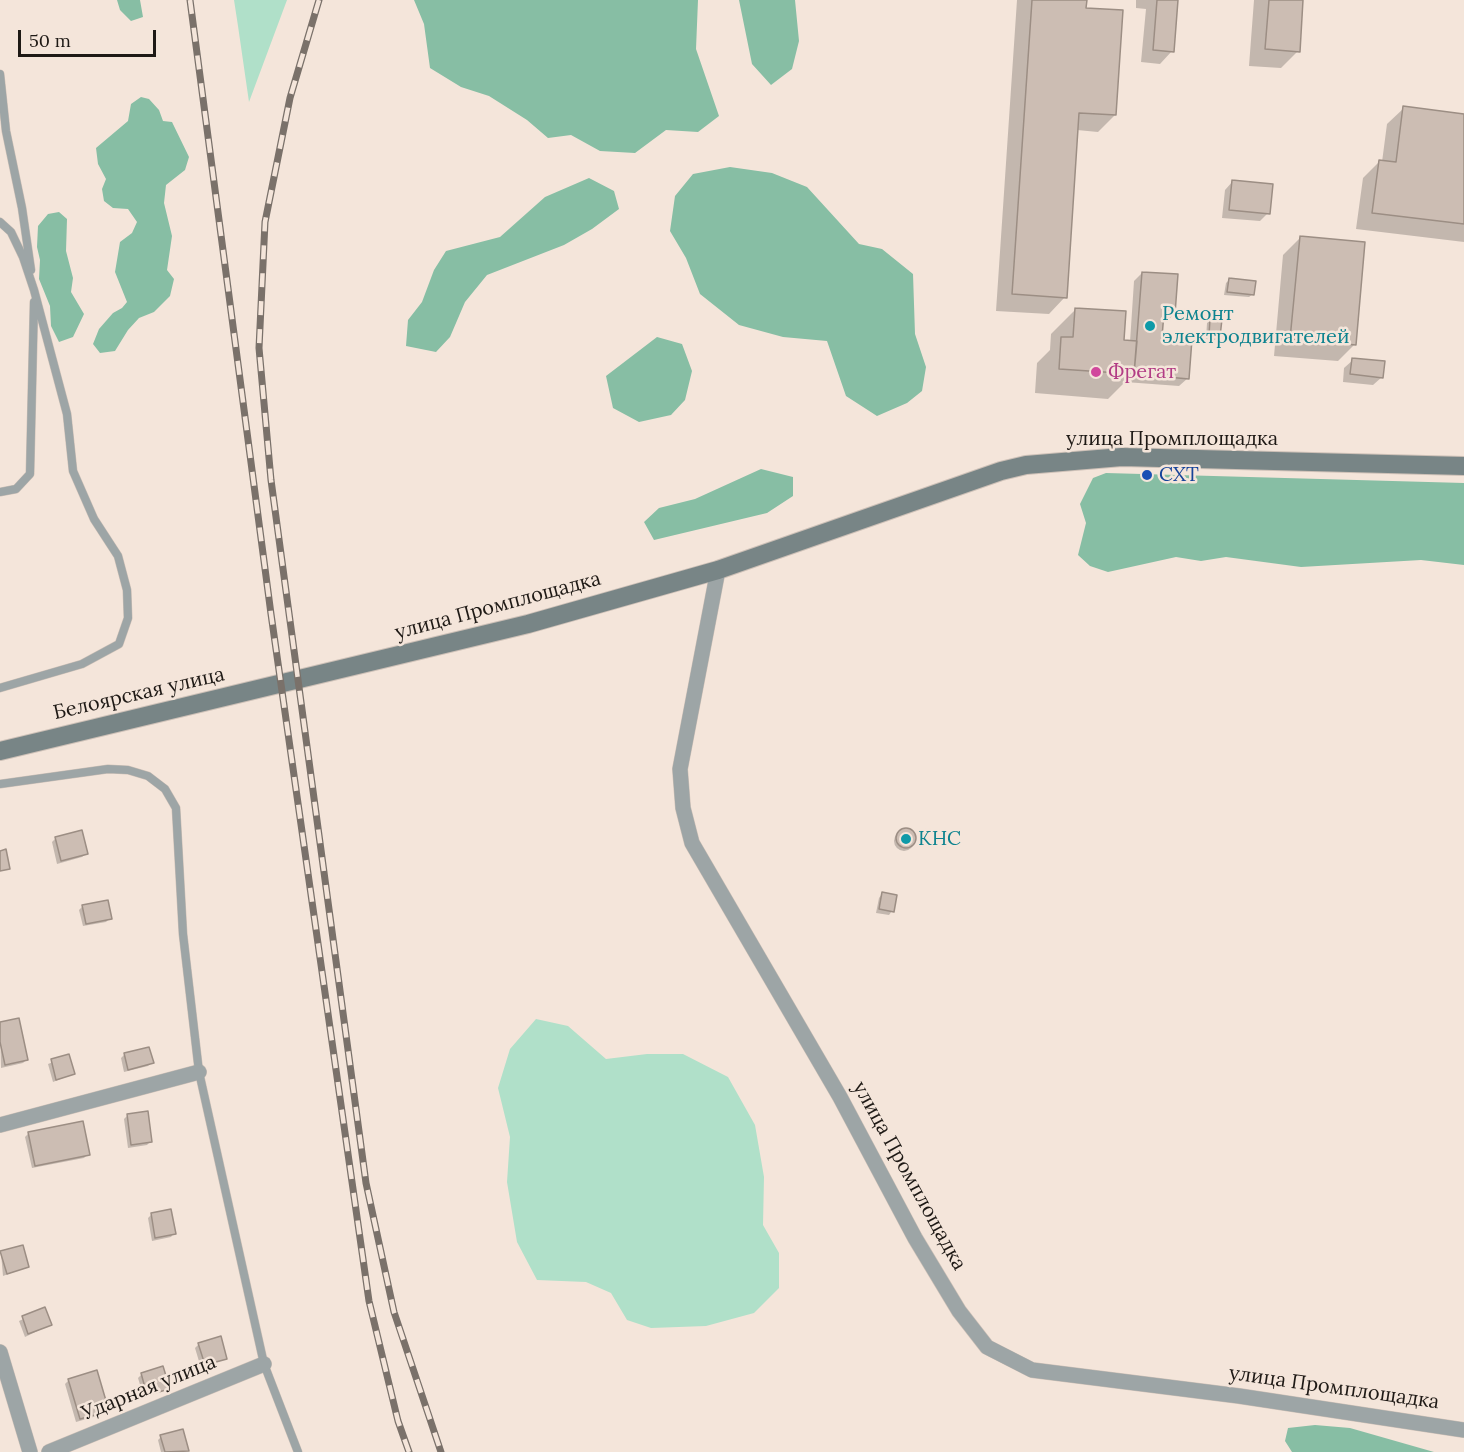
<!DOCTYPE html>
<html>
<head>
<meta charset="utf-8">
<style>
	body { margin:0 }
	#map { position:relative; width:1464px; height:1452px; overflow:hidden; background:#f4e5da; font-family:Lora,serif }
	canvas { display:block }
	.scale { position:absolute; left:18px; top:30px; width:138px; height:27px; box-sizing:border-box; border:3px solid #1e1915; border-top:0; padding-left:8px; font-size:18px; line-height:21px; white-space:nowrap; color:#1e1915; -webkit-text-stroke:4px #f4e5da; paint-order:stroke }
</style>
</head>
<body>
<div id="map">
<canvas width="1464" height="1452"></canvas>
<div class="scale">50 m</div>
</div>
<script>
const ctx = document.querySelector('canvas').getContext('2d');
ctx.lineJoin = 'round';
function fill(path, color) {
  ctx.fillStyle = color;
  ctx.fill(path, 'evenodd');
}
function shape(rows) {
  const path = new Path2D();
  for (const r of rows) {
    if (r.length === 3) {
      path.moveTo(r[0] + r[2], r[1]);
      path.arc(r[0], r[1], r[2], 0, 2 * Math.PI);
      continue;
    }
    path.moveTo(r[0], r[1]);
    for (let i = 2; i < r.length; i += 2) path.lineTo(r[i], r[i + 1]);
  }
  return path;
}
function strokePath(path, color, width, dash) {
  ctx.strokeStyle = color;
  ctx.lineWidth = width;
  ctx.lineCap = dash ? 'butt' : 'round';
  ctx.setLineDash(dash || []);
  ctx.stroke(path);
}
function label(font, color, halo, rows, align = 'center') {
  ctx.font = font + ' Lora,serif';
  ctx.lineWidth = 5;
  ctx.setLineDash([]);
  ctx.textBaseline = 'middle';
  ctx.strokeStyle = halo;
  ctx.fillStyle = color;
  for (const [text, x, y, turn = 0] of rows) {
    ctx.save();
    ctx.translate(x, y);
    ctx.rotate((+turn || 0) * Math.PI / 180);
    ctx.textAlign = isNaN(turn) ? turn : align;
    if (halo) ctx.strokeText(text, 0, 0);
    ctx.fillText(text, 0, 0);
    ctx.restore();
  }
}
fill(shape([
	[234,0,287,0,249,102,238,26],
	[536,1019,568,1026,606,1059,647,1054,683,1054,728,1077,755,1125,764,1177,763,1225,779,1253,779,1288,754,1313,706,1326,651,1328,627,1320,611,1293,586,1282,537,1280,517,1242,507,1182,510,1137,498,1088,510,1049]
]), '#b0e0c9');
fill(shape([
	[117,0,140,0,143,17,131,21,120,10],
	[414,0,698,0,696,49,719,116,698,132,666,130,635,153,600,151,571,135,548,138,527,120,489,96,461,87,430,68,424,24],
	[739,0,795,0,799,41,792,69,771,85,752,64],
	[141,97,149,99,159,110,163,121,172,122,189,157,185,170,166,185,164,203,172,236,167,270,174,279,170,296,154,312,139,318,128,330,115,351,100,353,93,344,99,329,113,313,122,308,127,302,115,272,120,242,132,233,137,222,128,209,113,208,104,201,102,189,106,179,98,164,96,148,128,121,131,104],
	[730,167,772,173,807,187,859,244,882,249,913,274,915,334,926,367,922,391,907,403,877,416,846,396,827,341,783,337,739,325,700,294,686,258,670,231,675,196,693,174],
	[589,178,614,191,619,209,592,229,564,245,487,275,465,302,450,337,436,352,406,346,408,320,422,302,434,270,446,251,500,237,545,197],
	[59,212,67,219,66,251,73,278,71,292,84,314,73,337,59,342,51,326,50,306,39,279,40,260,37,247,38,226,48,214],
	[657,337,682,344,692,371,685,400,671,415,639,422,613,408,606,376],
	[761,469,793,477,793,496,767,513,654,540,644,522,659,508,695,499],
	[1106,473,1464,483,1464,565,1421,560,1301,567,1226,557,1201,561,1176,557,1108,572,1090,566,1078,555,1086,523,1080,504,1093,478],
	[1315,1425,1350,1428,1434,1452,1292,1452,1285,1441,1288,1428]
]), '#87bea4');
fill(shape([
	[1017,0,1085,0,1085,9,1115,115,1098,132,1077,130,1065,297,1049,314,996,311],
	[1136,0,1176,0,1172,51,1160,64,1141,62,1146,9,1136,8],
	[1254,0,1302,0,1298,51,1281,68,1249,66],
	[1404,108,1464,115,1464,242,1356,229,1363,178,1380,161,1382,162,1387,124],
	[1233,181,1268,213,1260,221,1222,218,1225,190],
	[1300,238,1355,344,1338,361,1274,356,1283,255],
	[1142,273,1174,314,1166,322,1162,321,1161,338,1188,378,1179,386,1125,382,1108,399,1035,393,1037,363,1050,350,1051,334,1076,309,1122,341,1130,342,1134,281],
	[1229,280,1253,294,1249,297,1224,295,1226,283],
	[1211,319,1219,336,1215,340,1206,339,1207,323],
	[1353,360,1382,377,1373,385,1343,382,1344,368],
	[904,841,10],
	[56,838,86,854,82,857,57,864,52,842],
	[882,894,892,911,889,915,876,913,879,898],
	[83,906,110,918,106,922,83,926,79,910],
	[0,1024,26,1060,23,1063,1,1068],
	[148,1048,152,1062,148,1066,124,1072,121,1058,124,1055],
	[68,1056,73,1074,53,1082,48,1064],
	[128,1115,151,1141,147,1145,128,1148,124,1119],
	[29,1133,88,1154,84,1158,32,1168,25,1137],
	[151,1215,174,1233,171,1237,152,1241,148,1218],
	[1,1253,27,1267,3,1276],
	[45,1309,50,1325,25,1337,19,1321],
	[199,1344,226,1358,201,1368,195,1348],
	[142,1374,168,1388,144,1398,138,1378],
	[69,1380,108,1410,104,1414,76,1422,65,1384],
	[161,1437,188,1451,161,1452,158,1440]
]), '#0003');
const building = shape([
	[1032,0,1087,0,1086,8,1123,10,1116,115,1079,113,1067,298,1012,294,1032,0],
	[1157,0,1178,0,1174,52,1153,50,1157,0],
	[1269,0,1303,0,1300,52,1265,49,1269,0],
	[1403,106,1464,114,1464,224,1372,213,1379,160,1396,162,1403,106],
	[1232,180,1273,184,1270,214,1229,210,1232,180],
	[1300,236,1365,242,1356,345,1290,339,1300,236],
	[1142,272,1178,274,1175,314,1164,313,1162,337,1192,339,1189,379,1134,374,1142,272],
	[1229,278,1256,281,1254,295,1227,292,1229,278],
	[1075,308,1126,311,1124,340,1137,341,1134,374,1059,369,1061,337,1073,337,1075,308],
	[1210,318,1222,319,1220,337,1209,336,1210,318],
	[1352,358,1385,361,1383,378,1350,374,1352,358],
	[906,838,10],
	[82,830,88,854,61,861,55,837,82,830],
	[6,849,10,869,0,871,0,851,6,849],
	[882,892,897,895,894,912,879,909,882,892],
	[108,900,112,919,86,924,82,905,108,900],
	[19,1018,28,1060,5,1065,0,1042,0,1022,19,1018],
	[149,1047,154,1063,128,1070,124,1053,149,1047],
	[69,1054,75,1074,56,1080,51,1059,69,1054],
	[148,1111,152,1142,131,1145,127,1114,148,1111],
	[83,1121,90,1155,35,1166,28,1132,83,1121],
	[171,1209,176,1234,155,1238,151,1213,171,1209],
	[23,1245,29,1267,7,1274,0,1251,23,1245],
	[45,1307,52,1325,28,1334,22,1316,45,1307],
	[221,1336,227,1359,205,1365,198,1343,221,1336],
	[163,1366,170,1389,147,1395,141,1373,163,1366],
	[97,1370,109,1411,80,1419,68,1379,97,1370],
	[183,1429,189,1451,165,1452,160,1435,183,1429]
]);
fill(building, '#ccbdb3');
strokePath(building, '#9c8e84', 1.5);
const lane = shape([
	[0,74,6,131,22,208,31,270],
	[0,222,11,232,23,257,34,290,67,414,73,471,94,519,118,556,127,590,128,618,119,644,82,664,0,688],
	[0,492,16,489,30,474,34,302],
	[0,784,108,769,128,770,148,776,165,789,176,808,183,934,199,1072,264,1364,298,1452]
]);
const street = shape([
	[718,570,680,769,683,808,692,843,840,1097,915,1238,959,1311,987,1347,1032,1370,1239,1396,1464,1430],
	[0,1125,199,1072],
	[0,1352,30,1452],
	[49,1452,264,1364]
]);
const secondary = shape([
	[0,751,528,624,718,570,1001,471,1026,465,1122,457,1464,466]
]);
strokePath(lane, '#cdc0b7', 9);
strokePath(street, '#cdc0b7', 16);
strokePath(secondary, '#cdc0b7', 20);
strokePath(lane, '#9da5a6', 8);
strokePath(street, '#9da5a6', 15);
strokePath(secondary, '#788586', 18);
const rail = shape([
	[190,0,271,614,369,1301,398,1421,409,1452],
	[319,0,290,98,265,222,259,348,271,480,366,1183,394,1312,441,1452]
]);
strokePath(rail, '#7a716a', 7);
strokePath(rail, '#f4e5da', 4.5, [14]);
for (const [x, y, r, color] of [
	[1150,326,6,"#0f9aa8"],
	[1096,372,6,"#d1479c"],
	[1147,475,6,"#1a4fb4"],
	[906,839,6,"#0f9aa8"]
]) {
  const dot = new Path2D();
  dot.arc(x, y, r, 0, 2 * Math.PI);
  ctx.fillStyle = color;
  ctx.fill(dot);
  strokePath(dot, '#f4e5da', 2);
}
label('20px', '#0d838f', '#f4e5da', [
	["Ремонт",1162,314],
	["электродвигателей",1162,337],
	["КНС",918,839]
], 'left');
label('20px', '#b23c85', '#f4e5da', [
	["Фрегат",1108,372]
], 'left');
label('20px', '#1e1915', '#f4e5da', [
	["улица Промплощадка",1172,439],
	["улица Промплощадка",498,606,-15],
	["Белоярская улица",139,694,-13],
	["улица Промплощадка",909,1176,61],
	["Ударная улица",149,1388,-22],
	["улица Промплощадка",1334,1388,8]
]);
label('20px', '#164399', '#f4e5da', [
	["СХТ",1159,475]
], 'left');
</script>
</body>
</html>
